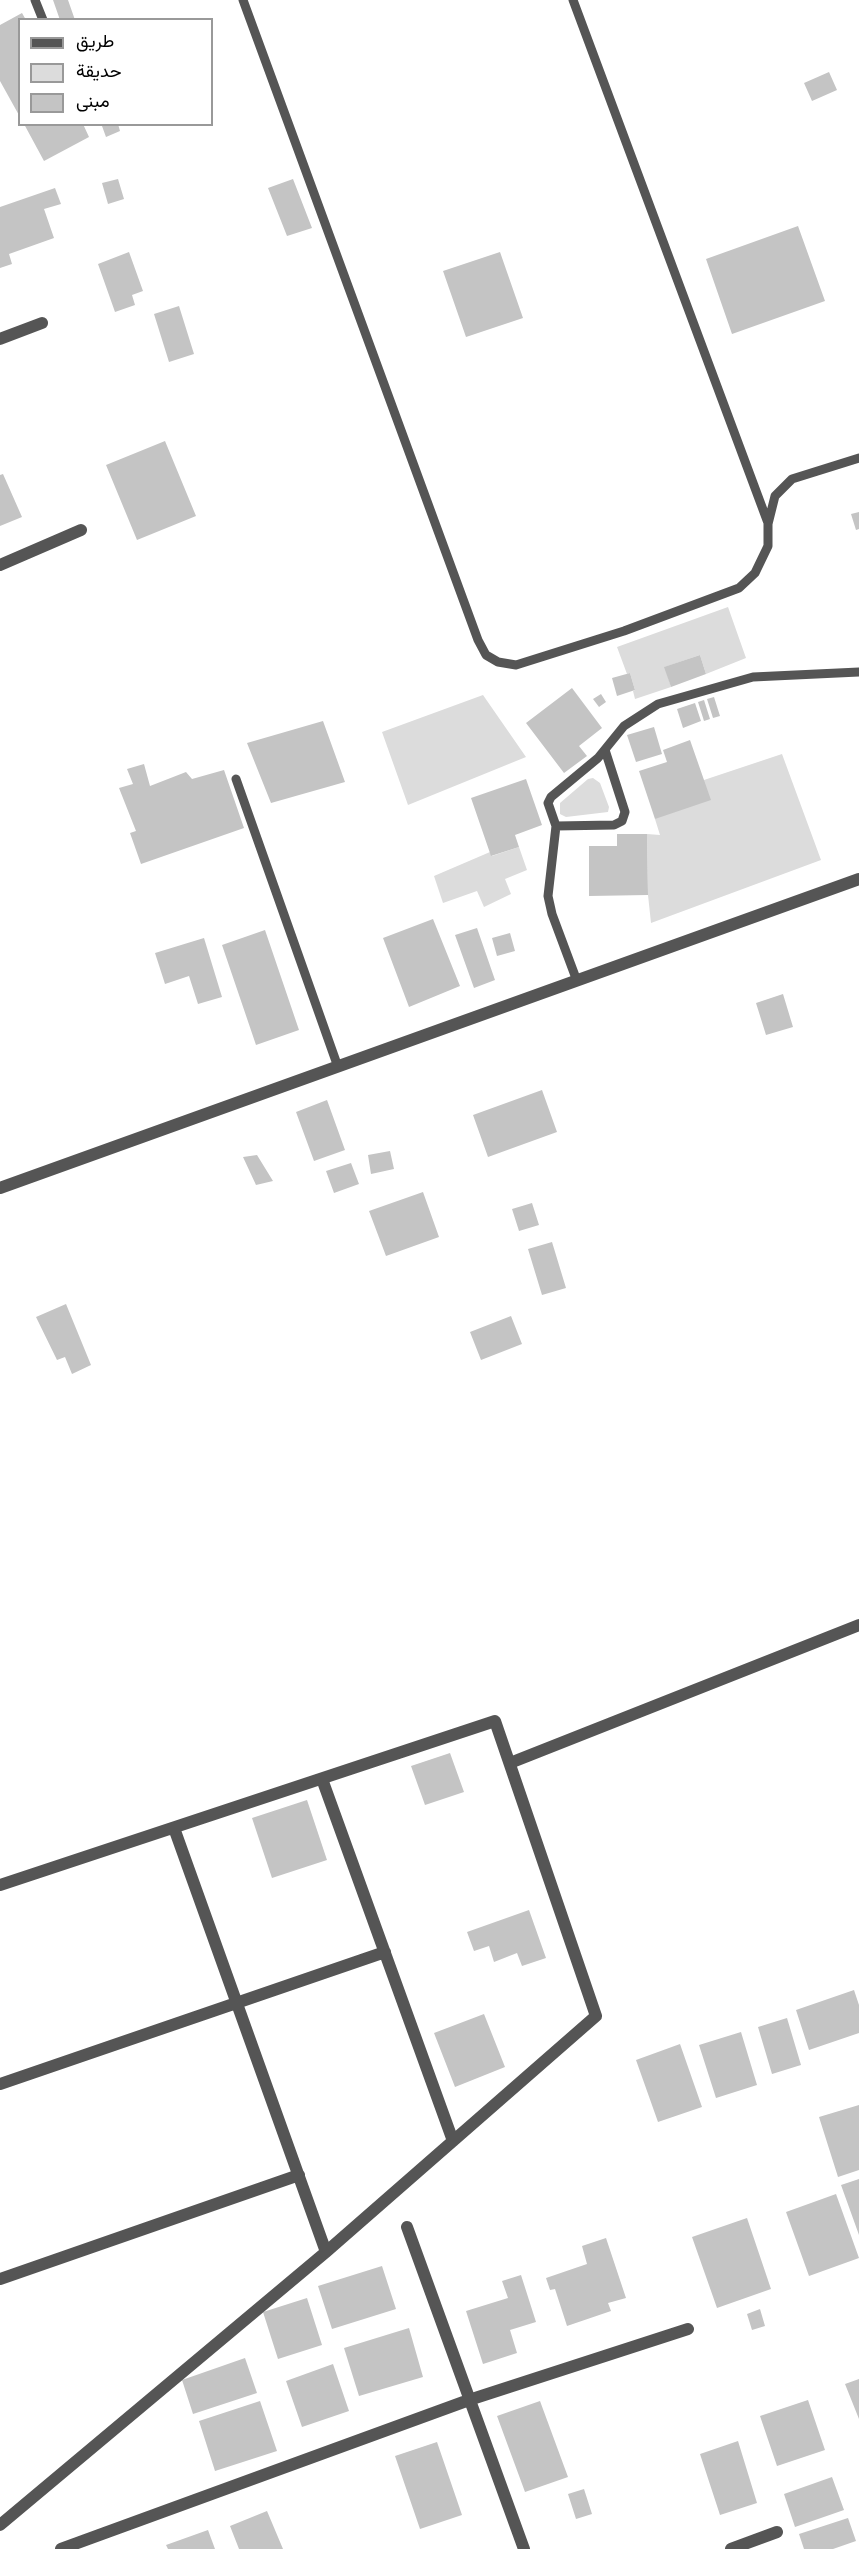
<!DOCTYPE html>
<html>
<head>
<meta charset="utf-8">
<style>
	body { margin:0 }
	#map { position:relative; width:859px; height:2549px; overflow:hidden; background:#fff; font-family:"PT Sans Narrow",Vazirmatn,sans-serif }
	canvas { display:block }
	.legend { position:absolute; left:18px; top:18px; width:195px; height:108px; box-sizing:border-box; background:#fff; border:2px solid #999; margin:0; padding:8px 10px; list-style:none; font-size:18px; color:#000 }
	.legend li { display:flex; align-items:center; gap:12px; height:30px }
	.legend b { width:30px; border:2px solid #999 }
</style>
</head>
<body>
<div id="map">
<canvas width="859" height="2549"></canvas>
<ul class="legend">
<li><b style="height:8px;background:#555"></b>طريق</li>
<li><b style="height:16px;background:#dcdcdc"></b>حديقة</li>
<li><b style="height:16px;background:#c4c4c4"></b>مبنى</li>
</ul>
</div>
<script>
const ctx = document.querySelector('canvas').getContext('2d');
ctx.lineJoin = 'round';
function fill(path, color) {
  ctx.fillStyle = color;
  ctx.fill(path, 'evenodd');
}
function shape(rows) {
  const path = new Path2D();
  for (const r of rows) {
    path.moveTo(r[0], r[1]);
    for (let i = 2; i < r.length; i += 2) path.lineTo(r[i], r[i + 1]);
  }
  return path;
}
function strokePath(path, color, width, dash) {
  ctx.strokeStyle = color;
  ctx.lineWidth = width;
  ctx.lineCap = dash ? 'butt' : 'round';
  ctx.setLineDash(dash || []);
  ctx.stroke(path);
}
fill(shape([
	[728,607,746,658,706,674,700,655,665,667,671,687,635,699,633,691,635,690,630,673,627,674,617,647],
	[483,695,526,757,408,805,382,732],
	[782,754,821,860,651,923,648,895,647,834,660,835,655,819,704,780],
	[593,778,600,783,609,807,608,812,566,817,560,814,560,803,588,779],
	[519,847,527,870,505,879,511,894,484,907,477,891,443,903,434,876,490,852,492,856]
]), '#dcdcdc');
fill(shape([
	[53,0,68,0,75,20,60,20],
	[22,13,26,20,20,20,20,117,0,81,0,25],
	[829,72,837,90,812,101,804,83],
	[24,124,83,124,89,137,44,161],
	[106,124,118,124,120,131,106,137,102,126],
	[118,179,124,199,108,204,102,183],
	[293,179,312,228,287,236,268,188],
	[55,188,61,204,44,209,54,238,9,254,12,264,0,268,0,207],
	[798,226,825,301,732,334,706,259],
	[129,252,143,291,132,295,135,305,115,312,98,264],
	[500,252,523,318,466,337,443,271],
	[179,306,194,354,169,362,154,314],
	[165,441,196,516,137,540,106,465],
	[3,474,22,517,0,526,0,475],
	[859,512,859,529,856,530,851,514],
	[700,655,706,674,671,687,664,667],
	[630,673,635,690,617,696,612,678],
	[572,688,602,728,579,746,587,756,564,773,526,723],
	[601,694,606,702,599,707,593,699],
	[714,697,720,716,713,718,707,699],
	[704,700,710,719,704,721,698,702],
	[695,703,701,721,683,728,677,709],
	[323,721,345,782,271,803,247,743],
	[654,727,662,754,636,762,627,735],
	[690,740,711,800,655,819,639,771,667,762,663,750],
	[144,764,150,786,186,772,192,779,224,770,244,828,141,864,130,833,136,831,119,788,133,784,127,769],
	[526,779,542,825,515,835,519,847,491,856,471,798],
	[617,834,647,834,648,895,589,896,589,846,617,846],
	[433,919,460,986,409,1007,383,938],
	[477,928,495,980,474,988,455,935],
	[265,930,299,1030,256,1045,222,945],
	[510,933,515,951,497,956,492,938],
	[204,938,222,997,198,1004,189,976,165,984,155,953],
	[783,994,793,1027,766,1035,756,1003],
	[542,1090,557,1132,488,1157,473,1115],
	[327,1100,345,1150,314,1161,296,1112],
	[390,1151,394,1169,371,1174,368,1155],
	[257,1155,273,1181,256,1185,243,1157],
	[351,1163,359,1184,334,1193,326,1171],
	[423,1192,439,1237,386,1256,369,1211],
	[532,1203,539,1225,519,1231,512,1209],
	[552,1242,566,1288,542,1295,528,1249],
	[66,1304,91,1365,72,1374,65,1357,57,1360,36,1317],
	[511,1316,522,1344,481,1360,470,1332],
	[450,1753,464,1792,425,1805,411,1766],
	[307,1800,327,1860,272,1878,252,1818],
	[529,1910,546,1958,522,1966,517,1953,494,1962,489,1946,474,1951,467,1932],
	[854,1990,859,2005,859,2033,809,2050,796,2010],
	[484,2014,505,2067,455,2087,434,2033],
	[787,2018,801,2065,772,2074,758,2027],
	[741,2032,757,2085,716,2098,699,2045],
	[680,2044,702,2107,658,2122,636,2060],
	[859,2105,859,2170,838,2177,819,2117],
	[859,2179,859,2235,841,2185],
	[836,2194,859,2258,809,2276,786,2212],
	[747,2218,771,2289,717,2308,692,2237],
	[606,2238,626,2298,608,2303,611,2311,567,2326,555,2289,550,2290,546,2278,587,2264,582,2246],
	[382,2266,396,2309,332,2329,318,2286],
	[521,2275,536,2322,510,2330,517,2353,483,2364,466,2311,508,2298,502,2281],
	[307,2298,322,2345,278,2359,263,2312],
	[760,2309,765,2326,752,2330,747,2314],
	[409,2328,423,2377,359,2396,344,2348],
	[245,2358,257,2393,193,2414,182,2380],
	[333,2364,349,2411,302,2427,286,2381],
	[859,2379,859,2419,845,2384],
	[808,2400,825,2450,777,2466,760,2416],
	[260,2401,277,2451,215,2471,199,2421],
	[540,2401,568,2477,525,2492,497,2416],
	[738,2441,757,2503,720,2515,700,2454],
	[437,2442,462,2515,420,2529,395,2456],
	[832,2477,844,2510,795,2527,784,2494],
	[584,2489,592,2514,576,2519,568,2494],
	[267,2511,283,2549,239,2549,230,2526],
	[848,2518,856,2541,833,2549,804,2549,799,2534],
	[208,2530,215,2549,168,2549,166,2545]
]), '#c4c4c4');
strokePath(shape([
	[35,0,43,20],
	[243,0,478,640,486,655,498,662,516,665,624,631,739,588,755,573,768,546,768,524,775,496,792,479,859,458],
	[573,0,768,523],
	[605,750,625,812,622,821,614,825,556,826,548,803,551,797,598,758,624,726,658,704,753,677,859,672],
	[236,779,338,1067],
	[556,826,548,896,552,914,577,981]
]), '#555', 9);
strokePath(shape([
	[0,339,42,323],
	[0,565,81,530],
	[0,1188,859,879],
	[510,1763,859,1625],
	[322,1779,453,2141],
	[174,1828,326,2252],
	[0,1885,495,1721,596,2016,326,2252,0,2525],
	[0,2084,385,1952],
	[407,2227,524,2549],
	[0,2279,299,2175],
	[61,2549,469,2400,688,2329],
	[731,2549,777,2532]
]), '#555', 12);
</script>
</body>
</html>
